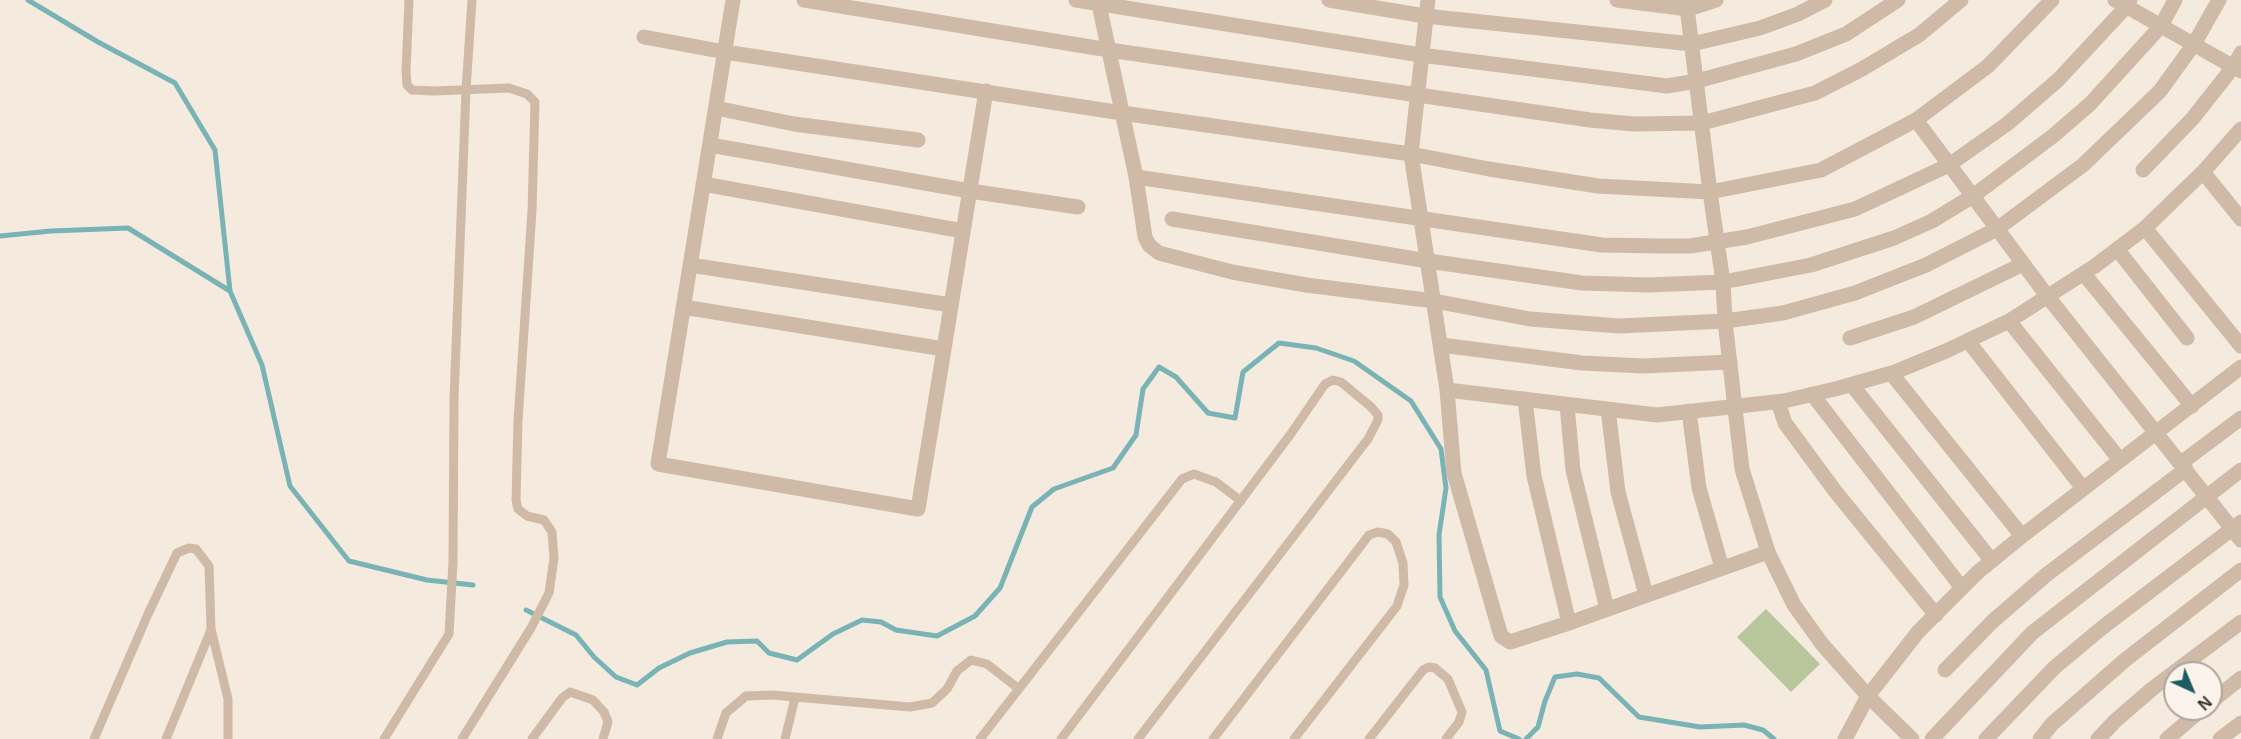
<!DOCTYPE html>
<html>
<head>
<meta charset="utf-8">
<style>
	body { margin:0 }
	#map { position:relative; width:2241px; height:739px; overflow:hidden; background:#f5eade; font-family:Helvetica,sans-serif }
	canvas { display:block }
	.north { position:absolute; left:2163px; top:661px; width:60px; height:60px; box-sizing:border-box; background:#fcf4ec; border:2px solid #afa59e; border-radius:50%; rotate:136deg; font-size:16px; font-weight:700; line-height:24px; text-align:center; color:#3b2f29 }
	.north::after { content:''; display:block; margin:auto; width:21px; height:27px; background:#1a5d61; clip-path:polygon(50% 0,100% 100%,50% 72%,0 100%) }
</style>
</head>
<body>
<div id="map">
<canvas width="2241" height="739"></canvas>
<div class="north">N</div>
</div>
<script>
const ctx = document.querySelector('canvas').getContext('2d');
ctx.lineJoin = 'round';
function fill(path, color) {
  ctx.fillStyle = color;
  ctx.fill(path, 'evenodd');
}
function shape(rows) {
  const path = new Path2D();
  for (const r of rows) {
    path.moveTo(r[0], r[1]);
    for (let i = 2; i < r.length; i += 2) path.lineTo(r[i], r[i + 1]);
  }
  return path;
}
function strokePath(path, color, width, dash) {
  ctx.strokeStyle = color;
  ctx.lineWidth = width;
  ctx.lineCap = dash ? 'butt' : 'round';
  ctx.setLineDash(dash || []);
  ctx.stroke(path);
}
fill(shape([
	[1766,609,1820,664,1791,692,1737,637]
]), '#b8c69c');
strokePath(shape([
	[28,0,98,42,175,83,215,150,230,291,262,365,290,486,349,561,427,580,473,585],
	[0,236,51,231,128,228,230,291],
	[526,610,576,635,594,657,616,677,637,685,659,668,690,653,727,642,757,641,769,653,797,660,833,634,862,620,881,622,896,630,937,636,975,616,1000,588,1032,507,1054,489,1113,468,1136,435,1143,389,1159,367,1176,377,1208,413,1235,418,1243,372,1279,343,1316,348,1354,361,1411,401,1441,449,1446,488,1439,535,1440,597,1455,631,1486,670,1500,731,1519,739],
	[1526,739,1538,727,1545,701,1555,677,1577,674,1599,678,1639,717,1700,727,1744,725,1763,730,1774,739]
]), '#7ab3b5', 5);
strokePath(shape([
	[409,0,406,71,407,85,412,90,434,91,509,88,527,94,535,102,532,211,518,421,516,500,518,509,527,516,544,520,552,532,554,558,549,593,531,628,462,739],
	[94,739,148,614,177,553,189,548,196,549,209,566,211,629,228,699,228,739],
	[166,739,211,630],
	[384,739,449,634,453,563,454,399,466,90,472,0],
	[532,739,562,698,570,692,593,700,604,712,608,722,603,739],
	[717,739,726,713,746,696,772,695,910,707,932,703,947,689,957,671,971,660,987,664,1019,689],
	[785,739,795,698],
	[980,739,1182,479,1194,474,1216,482,1241,501],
	[1061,739,1290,435,1325,384,1333,380,1341,382,1370,406,1378,415,1378,420,1368,439,1138,739],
	[1213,739,1369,535,1378,532,1388,534,1396,542,1403,563,1404,585,1397,606,1294,739],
	[1369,739,1423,670,1429,667,1435,668,1448,679,1462,712,1459,722,1446,739]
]), '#cfbaa8', 9);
strokePath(shape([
	[733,0,658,464,918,509,986,91],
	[804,0,1109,50,1590,120,1634,124,1702,123,1815,93,1862,69,1919,35,1961,0],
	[1076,0,1421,55,1667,86,1697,81,1796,54,1846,34,1898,0],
	[1098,0,1136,177,1602,245,1660,246,1690,246,1747,237,1855,209,1949,165,2007,124,2058,80,2126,7,2130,0],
	[1329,0,1425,16,1692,44,1760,28,1798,14,1825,0],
	[1428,0,1411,154,1447,390,1454,473,1501,636,1510,642,1569,623,1768,552],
	[1617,0,1688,9,1716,0],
	[2115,0,2241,71],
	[644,37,725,52,1122,113,1411,154,1489,169,1598,186,1710,192,1686,0],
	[716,108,794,124,918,140],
	[1916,120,2048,297,2241,540],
	[710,145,970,191,1078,207],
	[2143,170,2193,118,2234,66,2241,53],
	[2203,172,2241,219],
	[1136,177,1145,237,1149,245,1159,253,1232,272,1306,285,1434,301,1530,319,1619,326,1725,321,1783,313,1855,293,1926,265,1997,229,2083,165,2160,91,2194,44,2219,0],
	[703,184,963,231],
	[1172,219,1428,261,1582,283,1649,285,1723,282,1811,265,1894,238,1932,221,1973,196,2053,136,2090,104,2161,26,2175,0],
	[2145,228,2241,346],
	[2117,249,2187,338],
	[690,265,951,305],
	[2084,274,2192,406],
	[683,307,944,349],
	[2009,321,2120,460],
	[1850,338,1914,317,2023,264],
	[1968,341,2082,487],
	[1441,345,1582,363,1643,366,1730,362],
	[1891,373,2022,536],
	[1852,385,1992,561],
	[1447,390,1657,415,1784,401,1839,388,1895,372,1946,351,2009,321,2095,266,2145,228,2203,172,2241,129],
	[1812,394,1962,588],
	[1525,399,1534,476,1569,623],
	[1778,402,1785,423,1835,491,1936,615],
	[1567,405,1573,470,1607,609],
	[1608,409,1618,492,1646,595],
	[1689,411,1699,488,1722,568],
	[2181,463,2241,418],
	[1945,670,1993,621,2046,575,2186,469],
	[2211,702,2241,678],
	[1912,739,1868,696,1918,632,1978,572,2022,536,2241,367],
	[1932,739,2032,633,2241,470],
	[1986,739,2055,667,2103,627,2241,522],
	[2040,739,2052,724,2125,660,2241,570],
	[2098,739,2115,721,2152,689,2241,622],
	[2167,739,2202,709],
	[2220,739,2241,723]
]), '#cfbaa8', 15);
strokePath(shape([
	[1845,739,1868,696,1822,644,1794,605,1768,552,1742,469,1725,321,1723,282,1710,192,1821,170,1916,120,1988,66,2052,0]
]), '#cfbaa8', 15);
</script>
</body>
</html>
